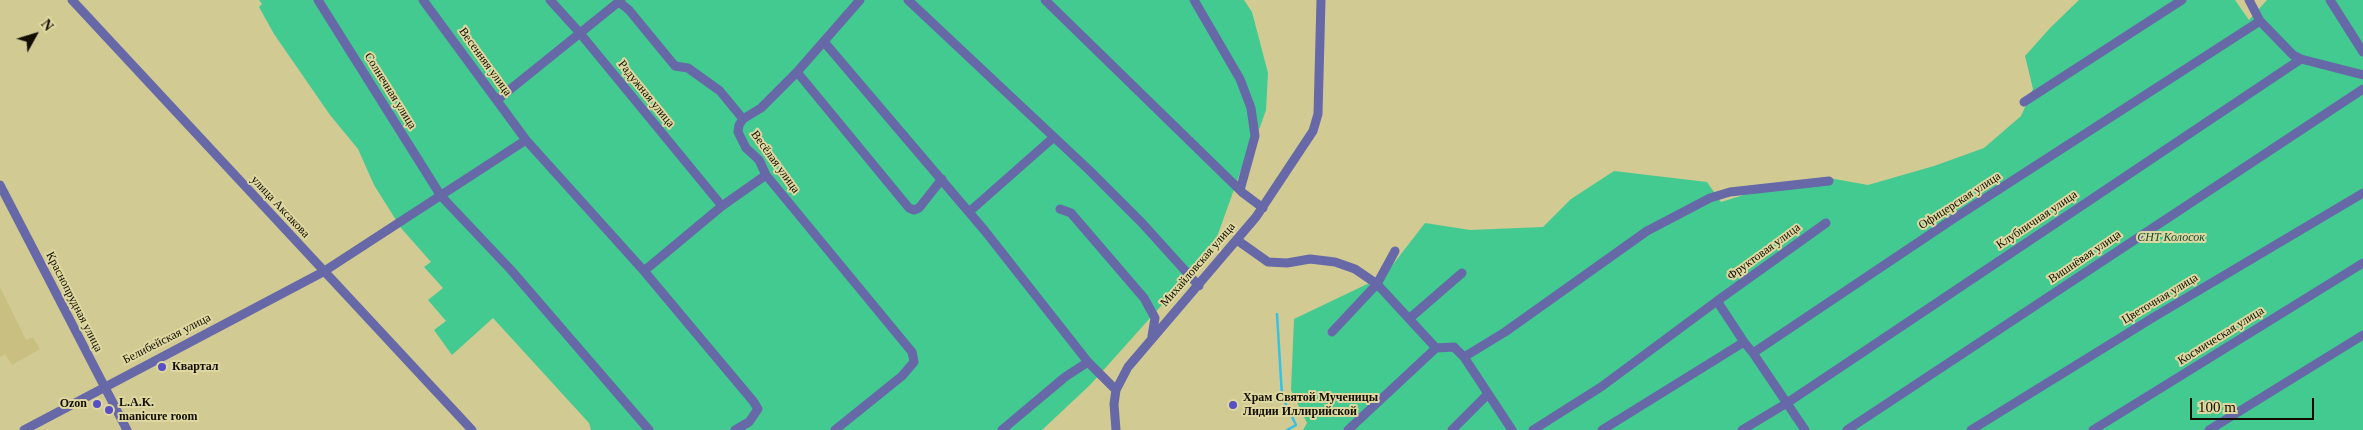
<!DOCTYPE html>
<html>
<head>
<meta charset="utf-8">
<style>
	body { margin:0 }
	#map { position:relative; width:2363px; height:430px; overflow:hidden; background:#d1ca93; font-family:Georgia,serif }
	canvas { display:block }
	.north { position:absolute; left:10px; top:10px; width:50px; height:50px; -webkit-text-stroke:4px #ded7a0; paint-order:stroke; rotate:51deg; font-size:14px; font-weight:700; line-height:20px; text-align:center; color:#110e00 }
	.north::after { content:''; display:block; margin:auto; width:18px; height:22px; background:#110e00; clip-path:polygon(50% 0,100% 100%,50% 72%,0 100%) }
	.scale { position:absolute; left:2190px; top:398px; width:124px; height:22px; box-sizing:border-box; border:2px solid #110e00; border-top:0; padding-left:6px; font-size:15px; line-height:18px; white-space:nowrap; color:#110e00; -webkit-text-stroke:4px #ded7a0; paint-order:stroke }
</style>
</head>
<body>
<div id="map">
<canvas width="2363" height="430"></canvas>
<div class="north">N</div>
<div class="scale">100 m</div>
</div>
<script>
const ctx = document.querySelector('canvas').getContext('2d');
ctx.lineJoin = 'round';
function fill(path, color) {
  ctx.fillStyle = color;
  ctx.fill(path, 'evenodd');
}
function shape(rows) {
  const path = new Path2D();
  for (const r of rows) {
    path.moveTo(r[0], r[1]);
    for (let i = 2; i < r.length; i += 2) path.lineTo(r[i], r[i + 1]);
  }
  return path;
}
function strokePath(path, color, width, dash) {
  ctx.strokeStyle = color;
  ctx.lineWidth = width;
  ctx.lineCap = dash ? 'butt' : 'round';
  ctx.setLineDash(dash || []);
  ctx.stroke(path);
}
function label(font, color, halo, rows, align = 'center') {
  ctx.font = font + ' Georgia,serif';
  ctx.lineWidth = 4;
  ctx.setLineDash([]);
  ctx.textBaseline = 'middle';
  ctx.strokeStyle = halo;
  ctx.fillStyle = color;
  for (const [text, x, y, turn = 0] of rows) {
    ctx.save();
    ctx.translate(x, y);
    ctx.rotate((+turn || 0) * Math.PI / 180);
    ctx.textAlign = isNaN(turn) ? turn : align;
    if (halo) ctx.strokeText(text, 0, 0);
    ctx.fillText(text, 0, 0);
    ctx.restore();
  }
}
fill(shape([
	[0,287,26,340,33,337,40,349,12,365,5,354,0,357]
]), '#c8bf81');
fill(shape([
	[259,0,1244,0,1252,12,1268,73,1266,110,1260,127,1250,145,1213,248,1090,385,1042,430,591,430,589,423,493,318,452,355,434,330,446,321,428,300,443,288,424,267,431,262,401,228,374,185,358,149,330,115,274,34,259,7,262,4],
	[2079,0,2235,0,2249,20,2267,0,2363,0,2363,430,1303,430,1307,423,1291,390,1294,319,1384,276,1425,223,1470,230,1543,227,1571,199,1614,171,1707,182,1721,202,1779,184,1829,178,1868,185,1934,166,1984,148,2021,116,2033,89,2025,56,2050,28]
]), '#43ca91');
strokePath(shape([
	[1277,314,1282,396,1296,425,1287,430]
]), '#35c1e8', 2.5);
strokePath(shape([
	[72,0,472,430],
	[318,0,441,196,511,270,649,430],
	[423,0,526,140,644,271,753,401,758,409,749,422,735,430],
	[550,0,579,32,722,206],
	[908,0,1089,170,1142,223,1199,286],
	[1045,0,1243,193,1263,208],
	[1194,0,1240,79,1251,108,1255,136,1240,190],
	[2249,0,2260,21,2293,55,2301,59,2363,75],
	[2330,0,2363,52],
	[619,2,629,10,675,66,688,68,720,91,743,119],
	[825,43,985,231,1088,362,1116,390],
	[797,72,909,208,914,210,919,208,942,179],
	[497,100,621,0],
	[2024,102,2182,0],
	[0,185,127,430],
	[1060,209,1071,213,1144,298,1155,318,1152,336],
	[969,212,1054,137],
	[1237,240,1268,262,1287,263,1310,259,1335,262,1355,269,1377,284,1436,348,1454,347,1464,357,1512,430],
	[644,271,722,206,766,175],
	[1717,301,1826,223],
	[1410,318,1462,273],
	[1332,332,1377,284,1395,251],
	[1464,357,1505,332,1647,231,1710,198,1730,192,1829,181],
	[24,430,323,272,526,140],
	[835,430,902,376,914,362,912,352,766,175,759,160,746,148,738,132,739,125,743,119,761,108,797,72,860,0],
	[1002,430,1065,377,1088,362],
	[1116,430,1114,404,1116,390,1128,367,1256,217,1313,131,1318,114,1321,0],
	[1348,430,1436,348],
	[1452,430,1487,395],
	[1533,430,1601,387,1717,301,1744,342],
	[1602,430,1744,342,1753,353],
	[1742,430,1787,403,2301,59],
	[1805,430,1753,353,1953,219,2260,21],
	[1847,430,2363,89],
	[1971,430,2154,317,2363,193],
	[2093,430,2363,263],
	[2209,430,2363,335]
]), '#6668a7', 9);
for (const [x, y, r, color] of [
	[162,367,5,"#584ec5"],
	[97,404,5,"#584ec5"],
	[1233,405,5,"#584ec5"],
	[109,410,5,"#584ec5"]
]) {
  const dot = new Path2D();
  dot.arc(x, y, r, 0, 2 * Math.PI);
  ctx.fillStyle = color;
  ctx.fill(dot);
  strokePath(dot, '#ded7a0', 2);
}
label('12px', '#110e00', '#ded7a0', [
	["Весенняя улица",485,62,54],
	["Солнечная улица",390,91,58],
	["Радужная улица",646,94,51],
	["Весёлая улица",775,162,54],
	["Офицерская улица",1960,201,-33],
	["улица Аксакова",280,207,47],
	["Клубничная улица",2037,220,-34],
	["Фруктовая улица",1764,252,-36],
	["Вишнёвая улица",2085,257,-34],
	["Михайловская улица",1198,265,-49],
	["Цветочная улица",2160,299,-31],
	["Краснопрудная улица",74,302,63],
	["Космическая улица",2221,336,-32],
	["Белибейская улица",167,339,-27]
]);
label('italic 12px', '#104e35', '#ded7a0', [
	["СНТ Колосок",2171,238]
]);
label('bold 12px', '#110e00', '#ded7a0', [
	["Квартал",172,367],
	["Храм Святой Мученицы",1243,398],
	["Лидии Иллирийской",1243,412],
	["L.A.K.",119,403],
	["manicure room",119,417],
	["Ozon",87,404,"right"]
], 'left');
</script>
</body>
</html>
